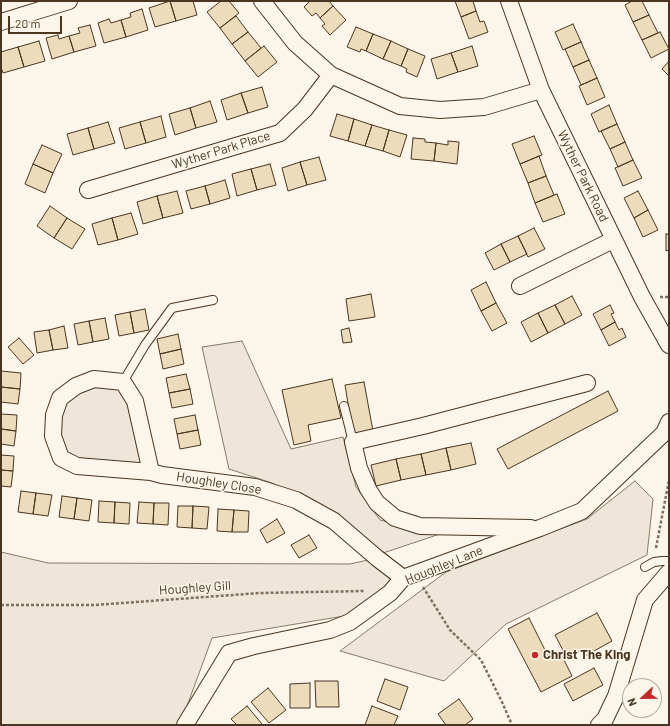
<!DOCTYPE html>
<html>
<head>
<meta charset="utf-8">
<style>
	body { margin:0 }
	#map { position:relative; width:670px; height:726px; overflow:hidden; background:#fbf6e9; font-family:Barlow,sans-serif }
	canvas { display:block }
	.frame { position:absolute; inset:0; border:2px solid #4a3520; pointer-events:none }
	.north { position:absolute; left:622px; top:678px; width:40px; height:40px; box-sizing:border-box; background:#fbf6e9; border:1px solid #b4a999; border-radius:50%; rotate:248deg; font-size:11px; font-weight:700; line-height:16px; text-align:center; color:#4a3520 }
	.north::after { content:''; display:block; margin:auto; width:14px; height:18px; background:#c62828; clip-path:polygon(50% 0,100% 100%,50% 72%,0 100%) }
	.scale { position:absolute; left:8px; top:16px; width:54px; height:18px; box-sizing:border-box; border:2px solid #4a3520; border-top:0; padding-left:5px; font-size:12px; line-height:14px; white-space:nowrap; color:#4a3520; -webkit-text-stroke:3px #fbf6e9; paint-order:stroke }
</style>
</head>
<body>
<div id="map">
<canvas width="670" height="726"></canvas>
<div class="frame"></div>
<div class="north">N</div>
<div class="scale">20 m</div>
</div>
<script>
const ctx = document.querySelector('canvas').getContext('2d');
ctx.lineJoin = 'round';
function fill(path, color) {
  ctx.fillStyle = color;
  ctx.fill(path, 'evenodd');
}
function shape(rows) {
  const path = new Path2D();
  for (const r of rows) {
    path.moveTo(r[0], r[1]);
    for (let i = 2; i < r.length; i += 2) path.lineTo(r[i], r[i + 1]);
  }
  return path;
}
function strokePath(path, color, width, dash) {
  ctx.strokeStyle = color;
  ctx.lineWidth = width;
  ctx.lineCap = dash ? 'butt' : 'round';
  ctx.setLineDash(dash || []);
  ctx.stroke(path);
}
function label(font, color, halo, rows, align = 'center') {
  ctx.font = font + ' Barlow,sans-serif';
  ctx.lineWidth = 3;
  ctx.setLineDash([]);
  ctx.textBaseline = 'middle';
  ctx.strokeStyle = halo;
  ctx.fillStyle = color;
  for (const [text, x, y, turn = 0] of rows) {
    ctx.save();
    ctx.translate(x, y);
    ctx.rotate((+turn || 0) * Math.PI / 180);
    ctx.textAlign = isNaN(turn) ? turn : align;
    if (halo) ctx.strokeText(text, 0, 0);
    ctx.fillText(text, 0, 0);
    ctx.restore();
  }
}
const green = shape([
	[242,341,291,449,343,437,356,487,380,520,440,534,383,553,337,514,272,483,229,469,202,347,242,341],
	[123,382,151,472,61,458,54,415,76,386,123,382],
	[635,481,653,499,647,555,506,624,444,681,340,651,446,572,587,519,635,481],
	[1,552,48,563,350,564,377,558,403,578,362,613,212,638,180,725,1,725,1,552]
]);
fill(green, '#ede6d9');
strokePath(green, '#887966', 1);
const building = shape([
	[170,1,176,21,155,27,149,8,170,1],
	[170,1,193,1,197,15,176,21,170,1],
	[221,1,229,1,239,13,220,28,207,12,221,1],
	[310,1,329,1,333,6,320,18,316,13,312,16,304,7,310,1],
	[455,1,473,1,476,11,461,17,455,1],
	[632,1,642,1,649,15,633,22,625,5,632,1],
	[333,6,346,20,330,35,322,26,325,24,320,18,333,6],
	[142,9,148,30,126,37,121,20,131,17,130,13,142,9],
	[476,11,480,22,484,21,488,32,469,39,461,17,476,11],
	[649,15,658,33,642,40,633,22,649,15],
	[236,16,248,32,232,44,220,28,236,16],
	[109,19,111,23,121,20,126,37,104,43,98,23,109,19],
	[573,24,581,42,563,50,555,32,573,24],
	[90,25,96,46,74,52,69,36,80,33,78,28,90,25],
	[356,27,373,34,366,51,361,49,360,52,347,47,356,27],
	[248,32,261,48,245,61,232,44,248,32],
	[660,32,669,49,651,58,642,40,660,32],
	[373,34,391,41,383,59,366,51,373,34],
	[58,35,59,39,69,36,74,52,52,59,46,38,58,35],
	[39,41,45,61,24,67,18,47,39,41],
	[391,41,408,49,401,66,383,59,391,41],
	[581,42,589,60,573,67,565,49,581,42],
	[264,46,277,62,258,77,245,61,264,46],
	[472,46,478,66,458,72,451,53,472,46],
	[18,47,24,67,3,73,1,67,1,52,18,47],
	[408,49,425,56,417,77,406,72,407,69,401,66,408,49],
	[451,53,458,72,437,79,431,59,451,53],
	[589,60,597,78,581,85,573,67,589,60],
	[669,61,669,76,662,69,669,61],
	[597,78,605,97,587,105,579,86,597,78],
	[262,87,268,107,248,113,241,93,262,87],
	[241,93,248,113,227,120,221,100,241,93],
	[210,101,217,122,196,128,190,108,210,101],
	[609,105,617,124,599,132,591,114,609,105],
	[190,108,196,128,175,135,169,114,190,108],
	[337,114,354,119,348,141,330,136,337,114],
	[161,116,166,137,146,143,140,122,161,116],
	[354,119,372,125,365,146,348,141,354,119],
	[108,122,115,143,94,149,88,128,108,122],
	[140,122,146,143,125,149,119,128,140,122],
	[617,124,625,142,610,149,601,131,617,124],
	[372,125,389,130,383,151,365,146,372,125],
	[88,128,94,149,73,155,67,134,88,128],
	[389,130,407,135,400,157,383,151,389,130],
	[534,136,542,155,520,164,512,144,534,136],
	[413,138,425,139,425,142,436,143,434,161,411,159,413,138],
	[448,141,459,142,457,164,434,161,436,143,448,145,448,141],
	[625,142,633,160,618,167,610,149,625,142],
	[42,145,62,154,53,173,33,164,42,145],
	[539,156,546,176,528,183,520,164,539,156],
	[319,157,326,180,307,185,300,162,319,157],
	[633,160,642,178,623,186,615,168,633,160],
	[300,162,307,185,288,191,282,168,300,162],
	[33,164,53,173,45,193,25,184,33,164],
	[270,164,276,185,257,190,251,169,270,164],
	[251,169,257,190,237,196,232,174,251,169],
	[546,176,554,195,535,203,528,183,546,176],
	[225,180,230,198,210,204,205,186,225,180],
	[205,186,210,204,191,209,186,191,205,186],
	[177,191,183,213,163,218,157,196,177,191],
	[638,191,648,210,634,218,624,198,638,191],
	[557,194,565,214,543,222,535,203,557,194],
	[157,196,163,218,143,224,137,202,157,196],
	[50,206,67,218,54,238,37,226,50,206],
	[648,210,658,230,643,237,634,218,648,210],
	[131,213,138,234,118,240,112,218,131,213],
	[67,218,85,229,72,249,54,238,67,218],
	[112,218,118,240,98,245,92,224,112,218],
	[534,228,545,249,528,257,518,236,534,228],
	[666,234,669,234,669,250,666,251,666,234],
	[518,236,527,254,510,262,501,244,518,236],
	[501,244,510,262,494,270,485,253,501,244],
	[486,282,496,303,481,311,471,290,486,282],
	[371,294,375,317,349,321,346,299,371,294],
	[572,296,582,315,565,324,555,305,572,296],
	[496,303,507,323,492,331,481,311,496,303],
	[555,305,565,324,548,333,538,313,555,305],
	[610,305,614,313,611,314,615,322,601,330,593,314,610,305],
	[145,309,149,330,134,333,130,312,145,309],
	[130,312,134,333,119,336,115,315,130,312],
	[538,313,548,333,531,342,521,322,538,313],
	[105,318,109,339,93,342,89,321,105,318],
	[89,321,93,342,78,345,74,324,89,321],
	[615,322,619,330,622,328,626,337,609,346,601,330,615,322],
	[64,326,68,348,53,350,49,330,64,326],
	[349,328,352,342,343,343,341,330,349,328],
	[49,330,53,350,37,353,34,332,49,330],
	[178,334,181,349,160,354,157,339,178,334],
	[19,338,34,355,23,364,8,347,19,338],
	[181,349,184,364,163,369,160,354,181,349],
	[1,371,21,373,20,389,1,387,1,371],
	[186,374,190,389,169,393,166,378,186,374],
	[332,379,341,418,308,425,311,441,294,445,282,390,332,379],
	[364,382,373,431,353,434,345,385,364,382],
	[1,387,20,389,18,404,1,402,1,387],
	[190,389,193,404,172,408,169,393,190,389],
	[608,391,618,411,508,469,497,449,608,391],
	[1,414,17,415,16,431,1,429,1,414],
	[195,415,198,430,177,434,174,419,195,415],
	[1,429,16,431,14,446,1,444,1,429],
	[198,430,201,445,180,449,177,434,198,430],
	[471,443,476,464,451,470,446,448,471,443],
	[446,448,451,470,426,475,421,454,446,448],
	[421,454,426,475,401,480,396,459,421,454],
	[1,455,14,456,13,471,1,470,1,455],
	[396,459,401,480,376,486,371,465,396,459],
	[1,470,13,471,11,487,1,486,1,470],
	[21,491,36,493,33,514,18,512,21,491],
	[36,493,52,495,48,516,33,514,36,493],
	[62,496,77,498,74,519,59,517,62,496],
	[77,498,92,500,89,521,74,519,77,498],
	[99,501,115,502,114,523,98,522,99,501],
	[115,502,130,503,129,524,114,523,115,502],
	[139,502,154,503,153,524,137,523,139,502],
	[154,503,169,503,168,525,153,524,154,503],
	[178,506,193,506,192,528,177,527,178,506],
	[193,506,209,507,207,529,192,528,193,506],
	[218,509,234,510,232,532,217,531,218,509],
	[234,510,249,511,248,532,232,532,234,510],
	[277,519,285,533,267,543,260,530,277,519],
	[309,535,317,548,299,558,291,545,309,535],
	[597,613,612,641,585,656,582,650,567,658,555,635,597,613],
	[529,618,549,658,560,652,572,676,541,692,508,629,529,618],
	[594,668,603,685,573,701,564,684,594,668],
	[385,679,408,687,400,710,377,701,385,679],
	[315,681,338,681,339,707,316,707,315,681],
	[310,683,310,708,290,708,290,684,310,683],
	[268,688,286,710,269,723,251,702,268,688],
	[459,699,473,719,465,725,446,725,438,714,459,699],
	[247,706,262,724,260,725,237,725,231,719,247,706],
	[372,706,398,716,394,725,365,725,372,706]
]);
fill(building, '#ecdcbc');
strokePath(building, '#4a3520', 1);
const service = shape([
	[123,382,145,345,172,308,213,300],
	[344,406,353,442],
	[645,567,654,562,662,561,669,561]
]);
const minor = shape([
	[262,1,295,43,331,75,400,106,440,110,484,107,541,90],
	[509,1,541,90,642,297,669,345],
	[1,22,69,1],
	[88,190,280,133,305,109,331,75],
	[520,286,613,240],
	[151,472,135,401,123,382,94,379,76,386,60,398,54,415,53,436,61,458,77,466,151,472,162,475,255,487,296,500,334,521,377,558,403,578],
	[531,528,420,526,395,518,377,503,368,489,359,468,353,442,423,426,587,383],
	[185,725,229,653,254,646,330,630,350,622,390,593,403,578,540,528,582,511,664,433,669,422],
	[599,725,605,719,616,696,645,600,669,572]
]);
strokePath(service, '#4a3520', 10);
strokePath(minor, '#4a3520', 18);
strokePath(shape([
	[660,297,669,297],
	[656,548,669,480],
	[423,587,450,630,481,660,502,702,512,725],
	[1,605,95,605,260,593,364,591]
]), '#7f6f5c', 2.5, [3, 2]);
strokePath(service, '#fbf6e9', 8);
strokePath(minor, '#fbf6e9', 16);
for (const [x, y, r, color] of [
	[535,655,4,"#c62828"]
]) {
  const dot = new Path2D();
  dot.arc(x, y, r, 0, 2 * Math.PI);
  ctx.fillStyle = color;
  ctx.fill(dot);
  strokePath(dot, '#fbf6e9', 1.5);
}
label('13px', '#4a3520', '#fbf6e9', [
	["Wyther Park Place",221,150,-17],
	["Wyther Park Road",583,176,64],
	["Houghley Close",219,483,9],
	["Houghley Lane",444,565,-22],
	["Houghley Gill",195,588,-4]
]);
label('bold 13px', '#4a3520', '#fbf6e9', [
	["Christ The King",543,655]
], 'left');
</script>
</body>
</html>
